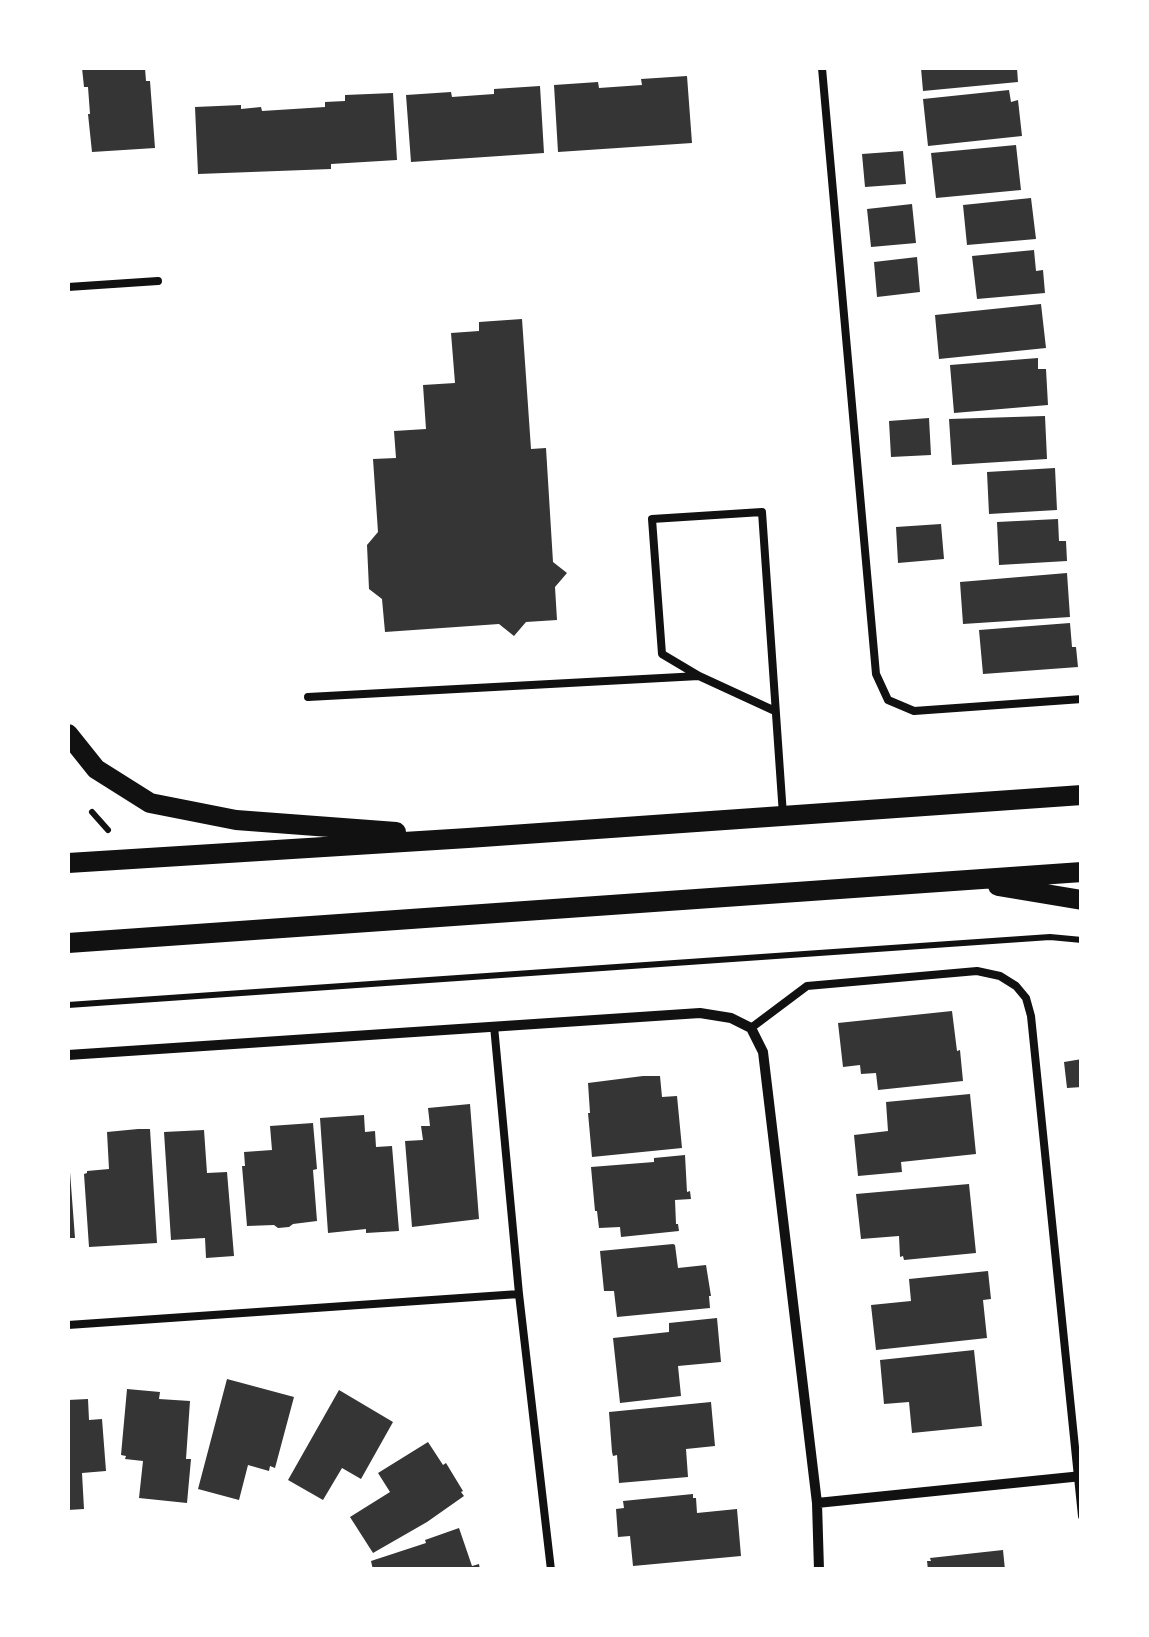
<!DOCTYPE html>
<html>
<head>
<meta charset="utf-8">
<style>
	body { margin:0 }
	#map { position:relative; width:1149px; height:1637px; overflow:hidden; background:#fff; font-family:"Fira Sans",sans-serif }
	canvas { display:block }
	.frame { position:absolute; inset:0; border:70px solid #fff; pointer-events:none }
</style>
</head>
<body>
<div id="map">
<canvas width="1149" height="1637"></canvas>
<div class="frame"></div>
</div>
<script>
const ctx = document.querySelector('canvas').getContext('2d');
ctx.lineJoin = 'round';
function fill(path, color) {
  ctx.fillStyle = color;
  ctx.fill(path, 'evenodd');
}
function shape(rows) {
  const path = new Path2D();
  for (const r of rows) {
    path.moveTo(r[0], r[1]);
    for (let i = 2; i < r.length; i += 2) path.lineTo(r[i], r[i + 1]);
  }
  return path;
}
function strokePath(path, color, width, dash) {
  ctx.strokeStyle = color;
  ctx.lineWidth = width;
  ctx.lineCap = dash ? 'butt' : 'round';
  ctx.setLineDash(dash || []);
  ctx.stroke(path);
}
fill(shape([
	[82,68,145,68,146,81,150,81,155,148,92,152,88,114,90,114,88,87,84,87],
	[921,68,1017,68,1018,82,923,91],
	[687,76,692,143,558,152,554,85,598,82,599,88,642,85,641,79],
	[540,86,544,153,411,162,406,95,451,92,452,97,494,94,494,89],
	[1009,90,1011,102,1018,100,1022,136,928,146,923,99],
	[393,93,397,160,331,164,331,169,198,174,195,107,241,105,241,109,261,107,262,111,325,107,325,102,345,101,345,95],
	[1016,145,1021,190,936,198,931,153],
	[903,151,906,184,865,187,862,154],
	[1031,198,1036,239,967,245,963,205],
	[912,204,916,243,871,247,867,209],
	[1034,250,1036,271,1043,270,1045,293,977,299,972,256],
	[917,257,920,292,877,297,874,262],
	[1041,304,1046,348,939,359,935,315],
	[522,319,531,449,546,448,553,562,567,573,555,587,557,620,526,622,514,636,499,624,385,632,382,599,369,589,367,545,378,532,373,459,396,458,394,431,426,429,423,385,455,383,451,333,479,331,479,322],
	[1038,358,1038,369,1046,369,1048,405,954,413,950,365],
	[1045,416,1047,459,952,465,949,419],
	[929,418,931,455,891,457,889,421],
	[1055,468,1057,510,989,514,987,472],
	[1058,519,1059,541,1066,541,1067,561,999,565,997,522],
	[941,524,944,559,898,563,896,527],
	[1067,573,1070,617,963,624,960,582],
	[1070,623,1072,647,1076,647,1078,667,983,674,979,630],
	[952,1011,957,1051,960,1050,963,1081,878,1090,876,1073,861,1074,860,1065,843,1067,838,1023],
	[1082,1059,1082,1087,1067,1088,1064,1062],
	[643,1076,660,1076,662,1097,677,1096,682,1148,592,1157,588,1113,590,1113,588,1083],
	[970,1094,976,1154,901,1162,902,1172,858,1176,854,1135,888,1131,886,1102],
	[470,1104,479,1219,412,1227,405,1141,423,1140,421,1126,430,1126,428,1108],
	[364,1115,365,1132,375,1131,376,1147,392,1146,399,1231,366,1233,366,1229,328,1233,320,1118],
	[313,1123,317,1169,313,1170,317,1221,293,1224,289,1227,278,1228,274,1225,247,1226,242,1166,245,1166,244,1152,272,1150,270,1126],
	[138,1129,150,1129,157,1243,89,1247,84,1174,87,1173,87,1171,109,1169,107,1132],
	[204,1130,207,1173,227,1172,234,1256,206,1258,205,1238,171,1240,164,1132],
	[685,1155,687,1192,690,1191,691,1199,675,1200,676,1224,678,1224,679,1231,621,1237,620,1227,599,1228,597,1211,595,1211,591,1167,654,1162,654,1158],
	[68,1172,70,1172,75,1238,68,1238],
	[969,1184,976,1253,904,1260,903,1256,900,1257,899,1236,861,1239,856,1194],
	[673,1244,675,1245,678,1268,706,1265,711,1296,709,1296,710,1308,617,1317,614,1291,604,1291,600,1251],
	[988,1271,991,1299,983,1300,987,1338,876,1350,871,1305,911,1301,909,1279],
	[717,1318,721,1362,678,1366,681,1396,620,1403,613,1338,669,1332,669,1323],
	[974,1350,982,1426,912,1433,909,1402,884,1404,880,1360],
	[227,1379,294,1397,275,1468,270,1466,269,1471,248,1465,239,1500,198,1489],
	[127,1389,160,1392,159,1399,190,1401,186,1459,191,1459,187,1503,139,1498,143,1461,125,1459,126,1456,121,1455],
	[339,1390,393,1422,361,1479,342,1468,323,1500,288,1480],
	[88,1399,89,1420,102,1419,106,1471,82,1473,84,1509,68,1510,68,1400],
	[711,1402,715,1446,686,1449,688,1477,619,1483,617,1455,613,1456,612,1452,609,1412],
	[428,1442,443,1465,446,1463,463,1491,461,1492,464,1496,427,1522,373,1553,350,1517,390,1492,378,1473],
	[693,1494,693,1498,696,1498,697,1513,737,1509,741,1556,633,1566,630,1536,618,1537,616,1509,624,1508,623,1501],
	[459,1528,472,1566,479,1564,480,1570,373,1570,371,1561,426,1543,425,1540],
	[1003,1550,1005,1570,928,1570,927,1561,931,1561,930,1558]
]), '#353535');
strokePath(shape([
	[92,812,108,830],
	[68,1005,1050,937,1082,940]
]), '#111', 6);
strokePath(shape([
	[822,68,876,674,888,700,914,711,1082,699],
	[68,287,158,281],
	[308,697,699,676],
	[775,711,699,676,662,654,652,519,762,512,783,815],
	[494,1026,519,1294,551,1570],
	[751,1028,807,986,977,971,1000,976,1016,986,1026,998,1031,1016,1082,1516],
	[68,1325,519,1294]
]), '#111', 8);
strokePath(shape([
	[68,1055,700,1013,731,1018,751,1028,763,1052,817,1503,819,1570],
	[817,1503,1082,1476]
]), '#111', 10);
strokePath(shape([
	[68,734,96,769,150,803,236,820,396,832],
	[68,863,468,838,1082,795],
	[998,886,1082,900],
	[68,943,1082,872]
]), '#111', 20);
</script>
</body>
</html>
